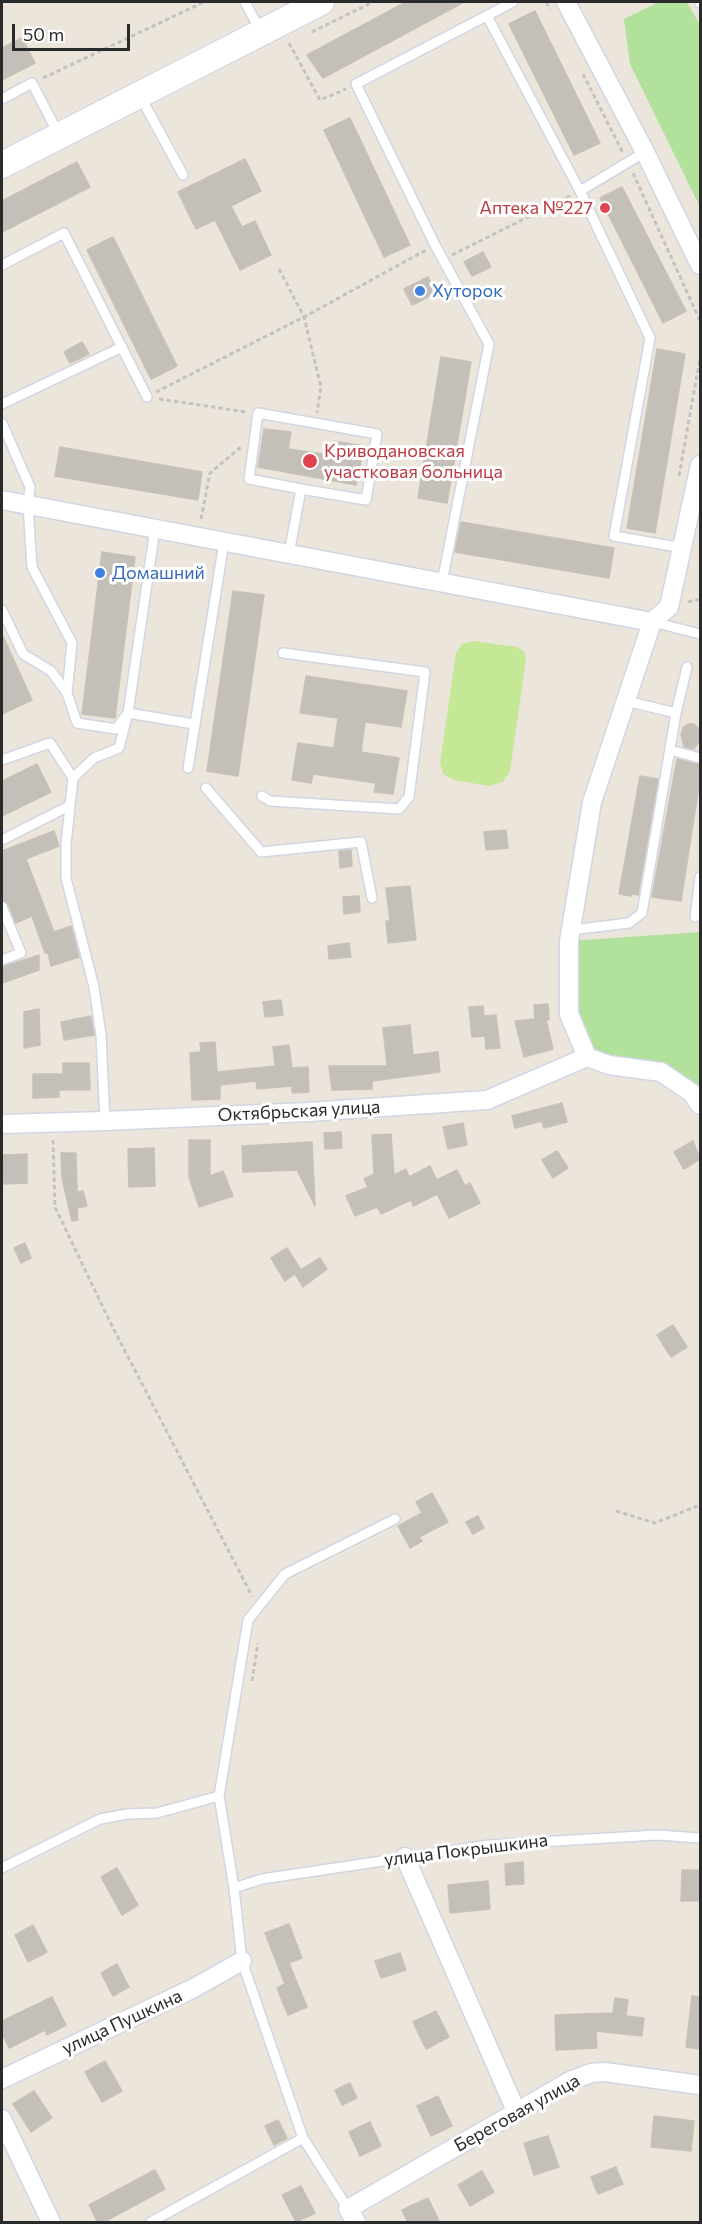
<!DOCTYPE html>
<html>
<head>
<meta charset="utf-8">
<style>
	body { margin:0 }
	#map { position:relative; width:702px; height:2224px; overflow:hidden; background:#ece5dc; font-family:Commissioner,sans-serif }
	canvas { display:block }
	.frame { position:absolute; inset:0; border:3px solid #2a2a2a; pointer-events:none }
	.scale { position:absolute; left:12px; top:24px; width:118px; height:27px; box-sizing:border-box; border:3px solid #2a2a2a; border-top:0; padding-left:8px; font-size:18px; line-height:21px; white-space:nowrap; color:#2a2a2a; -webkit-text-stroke:4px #fff; paint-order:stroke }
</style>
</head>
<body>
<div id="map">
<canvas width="702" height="2224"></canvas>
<div class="frame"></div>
<div class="scale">50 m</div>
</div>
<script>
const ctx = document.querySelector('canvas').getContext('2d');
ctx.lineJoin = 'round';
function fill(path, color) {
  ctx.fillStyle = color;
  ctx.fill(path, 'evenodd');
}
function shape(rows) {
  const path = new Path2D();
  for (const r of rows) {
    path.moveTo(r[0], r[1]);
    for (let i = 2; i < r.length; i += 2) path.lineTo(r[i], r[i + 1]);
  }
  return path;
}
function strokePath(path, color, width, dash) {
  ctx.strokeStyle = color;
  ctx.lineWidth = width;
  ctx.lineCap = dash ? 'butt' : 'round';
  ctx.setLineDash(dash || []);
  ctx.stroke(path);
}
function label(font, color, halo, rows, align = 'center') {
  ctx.font = font + ' Commissioner,sans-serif';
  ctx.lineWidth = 6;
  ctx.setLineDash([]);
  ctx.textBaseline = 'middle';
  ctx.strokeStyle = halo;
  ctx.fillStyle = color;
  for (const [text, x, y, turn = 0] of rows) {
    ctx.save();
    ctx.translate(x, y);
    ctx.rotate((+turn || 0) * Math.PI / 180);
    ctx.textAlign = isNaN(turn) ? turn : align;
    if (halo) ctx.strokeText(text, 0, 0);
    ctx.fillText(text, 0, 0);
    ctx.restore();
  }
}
fill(shape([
	[659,2,687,2,700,25,700,207,630,64,624,19],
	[700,932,700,1105,661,1073,587,1057,569,1014,569,941]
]), '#b1e19a');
fill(shape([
	[473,641,517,647,524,652,526,660,510,771,503,782,489,786,454,780,443,774,440,763,456,653,462,644]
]), '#c4e896');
const building = shape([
	[406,2,464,2,323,78,307,55,406,2],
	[535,11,600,143,574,155,509,24,535,11],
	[22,38,35,63,2,80,2,48,22,38],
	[350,118,410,245,384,257,324,130,350,118],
	[245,159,261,191,231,206,242,227,255,221,271,255,240,270,215,220,196,229,178,192,245,159],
	[77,162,90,187,2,232,2,201,77,162],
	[622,187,686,311,663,323,600,198,622,187],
	[113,237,177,366,151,379,87,250,113,237],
	[483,252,491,267,472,276,464,262,483,252],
	[428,277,436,293,412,305,404,289,428,277],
	[82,342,89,354,70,363,64,352,82,342],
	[657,349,685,354,655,533,627,528,657,349],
	[441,357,471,362,447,503,418,498,441,357],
	[264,429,291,432,288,449,331,455,334,441,364,446,356,485,258,467,264,429],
	[60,447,202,472,198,500,55,476,60,447],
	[461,522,614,548,609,578,455,552,461,522],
	[102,552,135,557,115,718,82,714,102,552],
	[233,591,264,595,238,776,207,771,233,591],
	[2,634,32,700,2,714,2,634],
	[306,676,407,691,401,727,365,722,361,752,399,758,393,794,374,792,376,783,313,774,311,783,292,780,298,743,334,748,338,718,300,713,306,676],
	[688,724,694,724,700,730,700,740,694,749,684,747,681,734,683,728,688,724],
	[677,759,700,765,700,780,681,901,652,897,677,759],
	[37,764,51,792,2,816,2,781,37,764],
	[640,776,658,779,638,895,632,894,631,896,619,894,640,776],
	[506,830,508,848,486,850,484,832,506,830],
	[54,831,59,846,26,859,54,932,71,926,79,957,51,966,48,953,45,953,32,916,16,923,8,904,2,900,2,851,54,831],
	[351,850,352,866,340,868,339,851,351,850],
	[410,886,416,940,388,943,386,921,390,921,386,888,410,886],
	[359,896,360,912,344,914,343,897,359,896],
	[349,943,351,957,329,959,328,946,349,943],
	[39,955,39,970,2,983,2,967,39,955],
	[281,1000,283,1015,265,1017,263,1002,281,1000],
	[548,1004,549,1020,546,1020,553,1049,524,1057,515,1021,535,1019,534,1005,548,1004],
	[483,1006,484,1016,496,1015,500,1048,486,1049,485,1036,472,1037,469,1007,483,1006],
	[39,1009,40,1045,24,1048,24,1012,39,1009],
	[91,1016,94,1035,64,1040,61,1022,91,1016],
	[410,1025,413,1055,438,1052,440,1072,372,1081,372,1089,332,1090,329,1066,387,1066,383,1028,410,1025],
	[215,1042,217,1072,275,1066,273,1047,289,1045,292,1068,308,1067,309,1092,292,1093,292,1086,257,1089,256,1081,220,1085,220,1099,192,1100,190,1053,201,1052,200,1043,215,1042],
	[63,1063,89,1063,90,1090,59,1090,59,1097,33,1098,33,1074,63,1074,63,1063],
	[562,1103,567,1122,544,1128,542,1121,515,1128,512,1116,562,1103],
	[463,1123,467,1145,448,1149,443,1127,463,1123],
	[341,1132,342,1148,325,1149,324,1133,341,1132],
	[391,1134,394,1175,406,1169,409,1177,430,1166,437,1180,457,1170,465,1186,470,1183,480,1203,449,1218,437,1194,413,1206,411,1200,381,1214,377,1207,355,1216,346,1196,368,1187,364,1179,374,1174,372,1135,391,1134],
	[189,1140,210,1140,210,1176,223,1171,233,1196,199,1207,189,1177,189,1140],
	[693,1141,700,1159,684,1169,674,1152,693,1141],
	[312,1142,315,1206,297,1170,243,1172,242,1146,312,1142],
	[154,1148,155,1186,129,1187,128,1149,154,1148],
	[557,1151,568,1168,553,1178,542,1160,557,1151],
	[61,1153,76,1153,77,1192,83,1191,87,1206,77,1208,78,1220,72,1221,62,1178,61,1153],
	[27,1154,27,1183,2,1184,2,1155,27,1154],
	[25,1243,31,1258,21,1263,14,1248,25,1243],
	[287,1248,301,1270,320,1258,327,1269,303,1287,295,1274,285,1281,271,1258,287,1248],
	[673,1325,687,1347,671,1357,657,1335,673,1325],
	[432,1493,448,1522,419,1537,422,1541,410,1548,398,1526,422,1513,416,1502,432,1493],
	[478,1516,484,1528,473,1534,466,1522,478,1516],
	[523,1862,524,1884,506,1885,505,1864,523,1862],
	[117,1868,138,1905,122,1915,101,1877,117,1868],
	[682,1870,700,1870,700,1901,681,1901,682,1870],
	[488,1881,490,1909,450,1913,448,1885,488,1881],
	[289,1924,302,1958,289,1963,307,2007,288,2015,277,1988,285,1984,265,1933,289,1924],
	[33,1925,47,1952,28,1962,15,1935,33,1925],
	[400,1953,406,1970,381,1978,375,1961,400,1953],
	[117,1964,129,1987,113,1996,101,1973,117,1964],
	[692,1996,700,1997,700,2049,686,2047,692,1996],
	[52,1997,66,2025,47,2035,45,2030,9,2048,2,2033,2,2021,52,1997],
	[615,1998,628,2000,626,2016,644,2018,642,2036,596,2031,597,2048,556,2050,555,2015,613,2013,615,1998],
	[436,2011,449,2037,426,2049,413,2022,436,2011],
	[105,2061,122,2091,102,2102,85,2072,105,2061],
	[350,2083,357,2098,342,2105,335,2090,350,2083],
	[34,2091,52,2118,31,2132,13,2104,34,2091],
	[438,2096,452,2126,431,2136,417,2106,438,2096],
	[654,2116,694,2121,691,2151,651,2147,654,2116],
	[278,2120,287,2138,274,2145,265,2126,278,2120],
	[370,2122,381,2146,360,2156,349,2132,370,2122],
	[548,2136,559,2167,534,2175,524,2143,548,2136],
	[616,2167,623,2184,598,2194,591,2177,616,2167],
	[155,2170,165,2189,102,2223,98,2223,89,2205,155,2170],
	[482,2171,494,2192,470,2206,458,2185,482,2171],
	[301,2186,315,2213,296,2222,282,2195,301,2186],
	[428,2198,440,2223,408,2223,402,2210,428,2198]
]);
fill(building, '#c4bfb9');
strokePath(building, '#c7c1b6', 1.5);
const lane = shape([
	[245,2,260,30],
	[700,2,700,3],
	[487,16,580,191,650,338,614,536,683,548],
	[140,96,183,175],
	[2,99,32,83,59,135],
	[580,191,645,152],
	[2,265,64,233,147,397],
	[2,404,122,347],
	[2,423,30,487,28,505,32,567,72,643,67,693,77,723,116,729,128,713,155,529],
	[289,554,301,489,366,500,377,434,258,413,249,479,301,489],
	[442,582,489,344,435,245,356,84,513,2],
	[2,610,23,654,51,671,67,693],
	[653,622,700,634],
	[626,701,676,713],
	[670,750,700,758],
	[2,760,50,743,73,778],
	[188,768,224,542],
	[206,788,261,852,361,842,372,898],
	[262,796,270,801,399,809,409,797,425,672,283,653],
	[2,840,69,806],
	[2,907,21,953,2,960],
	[695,917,700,877],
	[571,930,629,923,642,913,676,713,687,667],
	[105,1121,101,1035,94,987,66,878,66,844,73,778,94,758,119,748,128,713,194,724],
	[2,1868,100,1819,127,1814,157,1813,219,1796],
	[234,1888,262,1879,489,1845,657,1835,700,1838],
	[348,2209,303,2138,242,1961,234,1888,219,1796,248,1620,285,1574,395,1519],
	[151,2222,303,2138]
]);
const street = shape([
	[566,2,645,152,700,265],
	[700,465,669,607,652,622,592,802,569,941,569,1014,587,1057,609,1065,661,1072,692,1093,700,1105],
	[2,500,652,622],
	[2,1124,105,1121,308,1112,487,1100,587,1057],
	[405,1857,516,2111],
	[2,2079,194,1988,242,1961],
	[2,2119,51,2222],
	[356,2222,348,2209,570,2081,591,2073,605,2072,700,2085]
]);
const secondary = shape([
	[2,165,321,2]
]);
strokePath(lane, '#d2d5e3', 12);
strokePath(street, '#d2d5e3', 21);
strokePath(secondary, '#d2d5e3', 28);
strokePath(shape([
	[546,2,550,9],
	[312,32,373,2],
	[289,43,320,100,346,89],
	[583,74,623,153],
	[43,78,204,2],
	[633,173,700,321],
	[452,255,570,196],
	[279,269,304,317,321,387,317,413],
	[156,392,304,317,426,250],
	[159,399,247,412],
	[679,476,700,358],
	[201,519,210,473,242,446],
	[688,602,700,599],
	[53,1140,55,1207,111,1324,252,1596],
	[616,1511,655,1523,700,1505],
	[252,1681,258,1643]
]), '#c3c3c3', 3, [4.5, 3]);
strokePath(lane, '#fff', 9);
strokePath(street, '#fff', 18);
strokePath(secondary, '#fff', 26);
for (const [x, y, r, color] of [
	[605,208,6,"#e0444e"],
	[420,291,6,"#3f7fe0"],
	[310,461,8,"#e0444e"],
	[100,573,6,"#3f7fe0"]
]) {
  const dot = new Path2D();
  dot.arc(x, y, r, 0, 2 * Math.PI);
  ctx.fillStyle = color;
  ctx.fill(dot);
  strokePath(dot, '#fff', 2);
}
label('18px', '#be3a42', '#fff', [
	["Аптека №227",593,208],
	["Криводановская",324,451,"left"],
	["участковая больница",324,472,"left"]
], 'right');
label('18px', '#366cbe', '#fff', [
	["Хуторок",432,291],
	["Домашний",112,573]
], 'left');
label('18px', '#2a2a2a', '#fff', [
	["Октябрьская улица",299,1111,-3],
	["улица Покрышкина",466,1850,-7],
	["улица Пушкина",122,2022,-25],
	["Береговая улица",517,2113,-29]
]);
</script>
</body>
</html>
